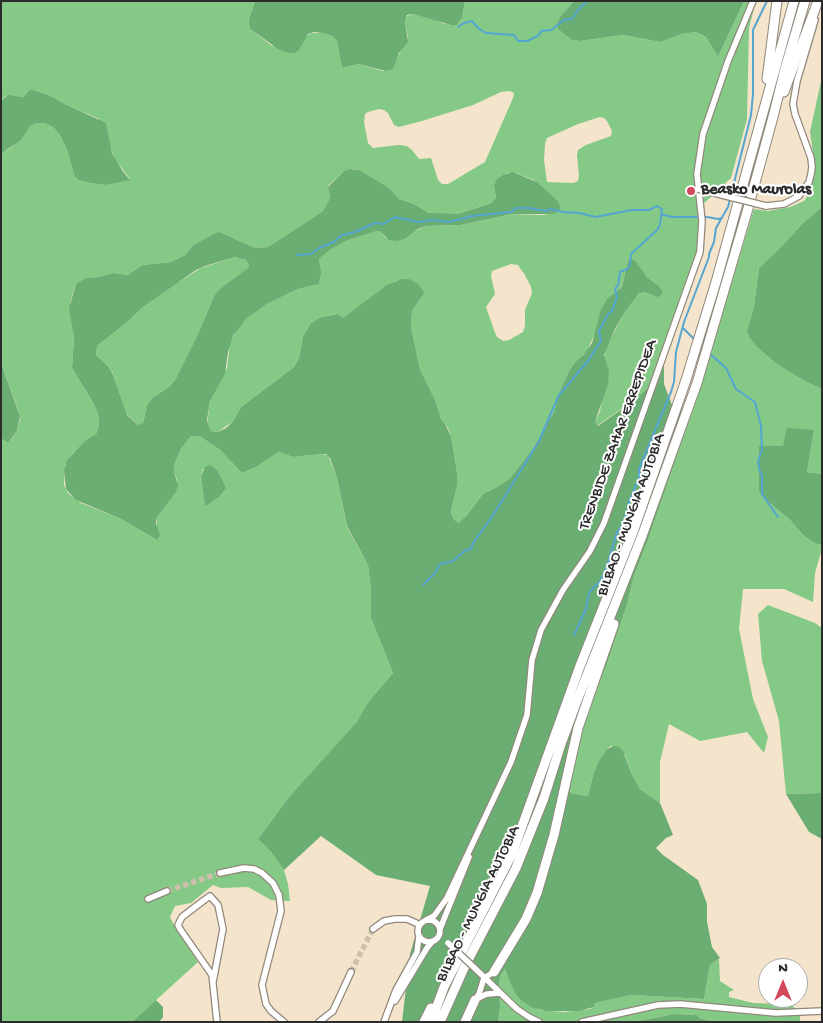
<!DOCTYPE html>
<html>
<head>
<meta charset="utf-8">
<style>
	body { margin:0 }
	#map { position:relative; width:823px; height:1023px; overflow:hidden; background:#f4e4cb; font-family:"Gochi Hand",sans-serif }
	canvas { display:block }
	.frame { position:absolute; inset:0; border:2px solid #2b2b2b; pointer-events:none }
	.north { position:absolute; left:758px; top:958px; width:50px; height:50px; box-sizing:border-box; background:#fff; border:1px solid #aaa; border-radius:50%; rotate:0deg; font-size:14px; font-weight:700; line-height:20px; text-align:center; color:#2b2b2b }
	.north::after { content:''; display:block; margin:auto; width:18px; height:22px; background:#d1495b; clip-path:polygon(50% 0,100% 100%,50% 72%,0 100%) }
</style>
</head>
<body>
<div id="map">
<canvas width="823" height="1023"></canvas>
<div class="frame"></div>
<div class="north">N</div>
</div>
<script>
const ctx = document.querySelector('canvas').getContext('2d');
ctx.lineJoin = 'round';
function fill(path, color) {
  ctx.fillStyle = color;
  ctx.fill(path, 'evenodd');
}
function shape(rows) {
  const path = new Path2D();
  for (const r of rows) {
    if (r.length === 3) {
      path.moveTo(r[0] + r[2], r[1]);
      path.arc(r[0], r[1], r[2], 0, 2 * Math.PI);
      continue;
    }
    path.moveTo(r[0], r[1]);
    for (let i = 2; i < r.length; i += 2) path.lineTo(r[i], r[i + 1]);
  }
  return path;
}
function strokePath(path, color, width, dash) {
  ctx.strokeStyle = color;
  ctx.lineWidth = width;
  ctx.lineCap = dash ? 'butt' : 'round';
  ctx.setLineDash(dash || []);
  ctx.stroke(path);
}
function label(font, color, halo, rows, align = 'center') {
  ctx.font = font + ' "Gochi Hand",sans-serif';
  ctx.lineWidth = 4;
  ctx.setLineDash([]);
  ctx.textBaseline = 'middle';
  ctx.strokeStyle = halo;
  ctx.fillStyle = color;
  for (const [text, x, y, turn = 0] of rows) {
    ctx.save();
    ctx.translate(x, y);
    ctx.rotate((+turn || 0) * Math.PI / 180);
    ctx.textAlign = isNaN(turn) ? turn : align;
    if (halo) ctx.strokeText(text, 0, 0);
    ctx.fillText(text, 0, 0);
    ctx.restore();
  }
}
fill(shape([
	[1,1,255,1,251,14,250,29,272,46,304,38,311,33,323,33,332,36,337,41,342,68,358,64,383,71,397,58,408,38,405,21,407,16,413,14,433,19,445,24,457,25,462,18,465,1,574,1,560,17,559,30,573,40,580,41,623,35,660,42,682,34,696,32,706,37,718,57,744,1,756,1,749,28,747,119,731,178,699,208,705,224,705,232,690,292,671,341,657,384,597,426,595,422,600,411,608,368,604,359,606,347,625,312,637,295,642,291,655,296,659,286,647,277,631,259,628,260,622,287,612,295,587,351,575,362,568,373,561,388,554,412,532,450,510,478,497,487,483,494,467,515,458,523,453,518,451,511,457,486,457,472,451,436,448,428,441,419,436,402,420,369,411,327,412,311,423,295,423,290,396,281,381,290,343,319,337,314,326,316,311,323,303,336,299,358,294,367,241,407,233,421,218,432,211,431,207,425,210,401,227,368,230,343,238,328,246,319,267,304,298,289,319,284,320,270,319,259,330,250,346,241,377,231,380,231,386,238,413,232,426,226,461,225,512,214,543,215,558,212,560,211,558,201,534,180,516,173,507,173,494,186,496,198,493,202,458,214,433,214,424,212,412,203,399,199,359,170,353,169,344,171,328,186,330,198,323,211,268,247,255,248,220,232,193,245,185,255,171,262,142,265,128,275,113,273,98,277,86,278,75,286,70,303,74,337,72,368,94,404,98,414,99,425,96,434,72,454,65,465,64,485,68,493,81,503,121,519,157,540,157,517,177,489,177,480,174,471,174,465,181,449,191,436,196,436,201,437,220,450,242,473,256,467,279,452,293,457,321,454,328,455,337,478,347,527,368,565,371,590,371,618,393,673,368,702,358,722,289,797,258,839,271,852,284,870,288,884,290,901,271,900,248,887,221,888,213,885,191,903,175,906,170,917,173,923,198,962,132,1022,1,1022,1,438,8,443,13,437,17,431,20,419,18,409,1,363,1,154,12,147,30,126,38,123,44,123,53,127,60,135,67,150,74,175,78,180,90,183,106,185,130,179,115,159,99,119,63,103,49,95,30,89,23,97,6,96,1,101],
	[509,91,514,93,513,98,485,162,448,184,442,184,438,180,431,158,419,159,412,150,407,146,399,145,373,148,368,143,364,122,365,114,368,112,379,109,384,110,388,113,394,125,399,127,422,121,473,105,501,92],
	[600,117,604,118,607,121,612,131,611,136,586,145,578,150,577,155,579,176,578,181,573,183,547,182,544,160,545,144,547,138,578,124],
	[511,264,518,265,525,275,531,287,532,293,525,310,525,326,523,332,509,340,503,341,497,337,494,330,486,307,495,294,491,276,492,271],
	[214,468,219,474,219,497,205,507,201,476,203,469],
	[821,81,822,207,804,222,781,247,759,268,754,306,747,331,758,348,778,365,806,382,822,389,822,474,807,472,814,430,783,446,760,446,765,499,790,520,803,535,814,543,821,545,821,552,815,573,813,602,784,589,743,589,739,629,753,699,768,737,764,753,747,732,700,741,669,724,660,762,660,803,640,789,632,775,625,755,611,746,607,749,598,762,593,775,588,796,570,793,577,740,606,667,626,608,634,576,648,540,691,416,754,209,768,211,790,207,804,201,810,192,815,169,810,132],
	[235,257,246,260,249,265,248,268,214,296,198,334,175,380,169,387,152,398,146,410,143,423,141,426,138,425,126,413,113,373,108,366,96,355,97,346,125,324,143,307,174,285,201,268],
	[768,605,815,623,822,628,822,793,786,794,779,721,762,661,758,614],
	[719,959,720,981,734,990,729,992,729,997,753,1003,790,1004,796,1009,800,1015,800,1022,714,1022,700,1018,697,1015,674,1014,634,1022,498,1022,500,1008,499,982,501,975,505,969,520,1000,539,1010,564,1012,590,1009,594,1007,595,1003,632,995,704,999,710,965]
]), '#84ca86');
fill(shape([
	[255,1,465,1,462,18,457,25,451,25,413,14,407,15,405,21,408,42,399,53,393,69,386,71,358,64,342,68,337,41,332,36,323,33,314,32,308,34,299,50,295,53,289,53,278,49,250,29,249,20],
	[574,1,744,1,718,57,706,37,696,32,682,34,660,42,623,35,580,41,572,40,559,30,557,25,560,17],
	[30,89,49,95,63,103,106,123,112,153,122,170,130,180,106,185,90,183,78,180,74,175,67,150,60,135,53,127,44,123,38,123,30,126,21,140,1,154,1,101,8,95,23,97],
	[350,169,359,170,376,180,390,189,399,199,412,203,428,213,458,214,491,203,496,198,494,186,497,179,503,175,513,172,537,182,558,201,561,208,558,212,553,214,512,214,461,225,426,226,418,229,404,239,396,241,389,240,380,231,377,231,346,241,330,250,319,259,321,273,319,284,298,289,267,304,246,319,233,336,228,352,225,374,210,401,207,420,208,425,211,431,218,432,226,428,233,421,241,407,294,367,299,358,303,336,311,323,322,317,337,314,343,318,387,285,402,279,409,279,418,284,424,292,423,295,412,311,411,327,420,369,436,402,441,419,445,424,451,436,457,472,457,486,451,511,453,518,458,523,467,515,483,494,497,487,510,478,532,450,554,412,561,388,568,373,575,362,584,354,592,343,601,309,608,298,622,287,628,260,632,259,636,262,647,277,659,286,662,291,662,294,658,297,644,292,639,293,625,312,614,331,604,355,609,371,608,384,595,422,598,426,635,400,648,388,657,384,664,365,664,384,672,405,691,416,648,540,634,576,626,608,606,667,577,740,570,793,588,796,593,775,598,762,607,749,614,746,619,747,623,751,632,775,640,789,660,803,673,835,666,838,656,848,663,855,698,880,707,904,707,922,712,947,720,958,710,965,704,999,632,995,595,1003,594,1007,579,1011,546,1011,533,1008,520,1000,514,991,505,969,501,975,499,982,500,1008,498,1022,402,1022,410,954,430,886,376,875,321,836,284,870,271,852,258,839,289,797,357,722,368,702,393,673,371,618,371,590,368,565,347,526,337,478,330,458,326,454,321,454,293,457,279,452,256,467,242,473,220,450,201,437,196,436,191,436,181,449,174,465,174,471,178,486,176,492,157,517,156,523,160,535,157,540,121,519,76,500,66,489,64,470,67,460,85,441,96,434,99,425,98,414,94,404,72,368,74,337,69,308,76,284,86,278,98,277,113,273,128,275,142,265,171,262,185,255,193,245,216,233,220,232,255,248,268,247,323,211,330,198,328,187,344,171],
	[235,257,246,260,249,265,248,268,220,289,214,296,198,334,175,380,169,387,152,398,147,406,143,423,138,425,127,415,113,374,108,366,96,355,97,346,125,324,143,307,196,270,205,266],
	[822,207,822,389,806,382,778,365,758,348,750,338,747,331,754,306,759,268,781,247,804,222],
	[1,363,20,416,17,431,8,443,1,438],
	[787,428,814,430,807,472,822,474,822,545,814,543,803,535,790,520,765,499,759,491,759,446,783,446],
	[210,465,217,470,226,488,219,497,205,507,201,476,205,467],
	[822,793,822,839,809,832,786,794],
	[156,1000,163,1007,163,1017,159,1022,132,1022],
	[674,1014,697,1015,700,1018,714,1022,634,1022]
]), '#6bae73');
strokePath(shape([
	[458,27,464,23,472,21,479,29,486,33,514,35,518,41,528,41,539,35,541,31,551,30,564,20,572,19,577,11,587,1],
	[661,214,672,217,707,217,718,219,722,218],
	[297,255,311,254,319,248,334,242,342,235,355,232,375,223,383,224,395,217,418,222,432,220,449,222,472,216,511,212,516,208,529,208,546,211,551,209,563,212,580,213,595,217,632,210,649,210,657,206,662,209,660,225,657,230,631,254,630,265,627,269,620,272,618,285,615,289,617,297,612,311,608,314,599,331,601,341,588,361,559,395,539,441,492,517,473,543,471,549,466,550,453,561,440,564,435,573,423,585],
	[683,328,695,340],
	[710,354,726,368,736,389,755,402,761,426,762,450,758,461,760,472,762,475,762,494,778,517],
	[574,635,586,609,589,593,601,580,607,566,617,532,621,527,627,513,629,502,639,478,639,469,671,392,674,382,676,352,684,322,709,257,709,254,714,242,716,228,728,207,751,115,753,94,753,30,767,1]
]), '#56a5d0', 2);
strokePath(shape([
	[167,891,220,873],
	[351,972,373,929]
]), '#ccbfab', 5.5, [5.5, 3]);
const minor = shape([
	[766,206,784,204,799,196,809,182,811,174,812,167,811,158,795,114,793,104,797,81,815,20],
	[220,873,244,868,254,869,262,873,273,883,279,895,281,911,262,985,266,1004,271,1011,284,1022],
	[148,899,167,891],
	[429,931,11],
	[426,920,434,916,447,898,511,762,527,715,532,660,541,630,563,590,590,551,604,523,700,252,702,221,697,174,703,134,728,61,753,1],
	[373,929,384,921,395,919,407,919,416,923],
	[440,929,469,857],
	[483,976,517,1009,529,1017,539,1022],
	[213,982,223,929,218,905,210,896,203,901,182,917,178,925,180,929,212,975,217,1022],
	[476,999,487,994,500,993],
	[475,1000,479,994,484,978,494,972],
	[395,1001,427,948,432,942],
	[319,1022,333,1011,351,972],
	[384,1022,396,990,417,952,419,936],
	[582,1022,658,1005,680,1004,776,1013,822,1011]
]);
const highway = shape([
	[767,79,777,1],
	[784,92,818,1],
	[494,972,526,919,537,893,554,835,578,728,614,624],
	[424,1022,431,1008],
	[431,1022,444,987,512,854,580,666,633,532,686,380,716,282,794,1],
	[440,1022,464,968,516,868,544,798,561,744,578,698,642,536,697,383,747,212,773,117,785,69,805,1],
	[465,1022,475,1000]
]);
strokePath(minor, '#90887b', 8);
strokePath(highway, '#90887b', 11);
strokePath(minor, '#fff', 5.5);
strokePath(highway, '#fff', 9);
const minorBridge = shape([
	[698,189,766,206],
	[448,943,483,976]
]);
strokePath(minorBridge, '#90887b', 8, []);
strokePath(minorBridge, '#fff', 5.5);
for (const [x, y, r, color] of [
	[691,191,5,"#d1495b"]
]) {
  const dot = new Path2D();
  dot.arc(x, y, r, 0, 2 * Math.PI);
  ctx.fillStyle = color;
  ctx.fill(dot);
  strokePath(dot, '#fff', 2);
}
label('bold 16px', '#2b2b2b', '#fff', [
	["Beasko Maurolas",701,191]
], 'left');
label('16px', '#2b2b2b', '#fff', [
	["TRENBIDE ZAHAR ERREPIDEA",619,435,-70],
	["BILBAO - MUNGIA AUTOBIA",632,515,-70],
	["BILBAO - MUNGIA AUTOBIA",479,904,-64]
]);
</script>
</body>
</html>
